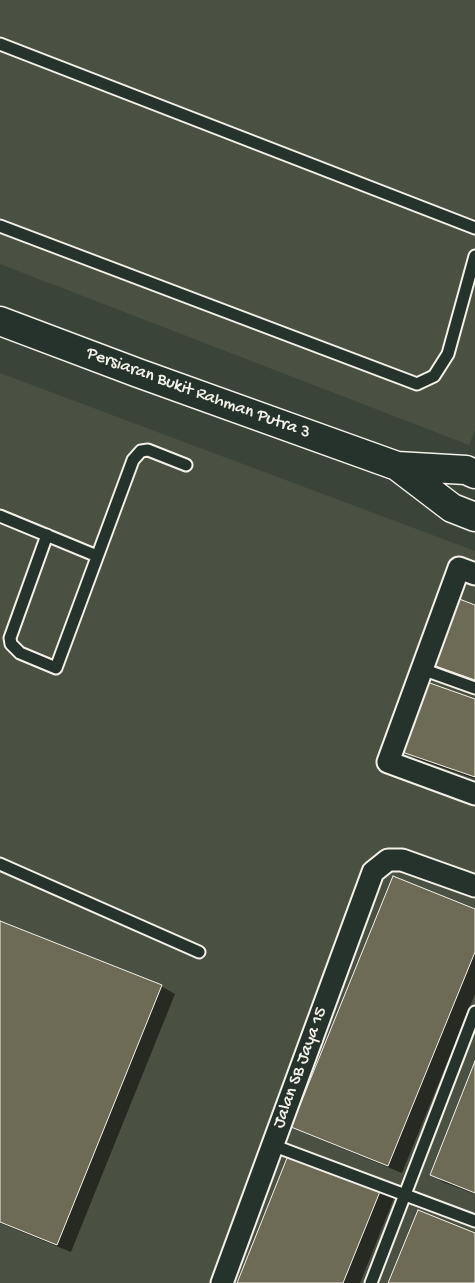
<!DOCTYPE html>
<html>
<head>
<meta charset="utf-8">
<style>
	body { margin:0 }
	canvas { display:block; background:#3b4439 }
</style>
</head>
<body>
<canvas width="475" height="1283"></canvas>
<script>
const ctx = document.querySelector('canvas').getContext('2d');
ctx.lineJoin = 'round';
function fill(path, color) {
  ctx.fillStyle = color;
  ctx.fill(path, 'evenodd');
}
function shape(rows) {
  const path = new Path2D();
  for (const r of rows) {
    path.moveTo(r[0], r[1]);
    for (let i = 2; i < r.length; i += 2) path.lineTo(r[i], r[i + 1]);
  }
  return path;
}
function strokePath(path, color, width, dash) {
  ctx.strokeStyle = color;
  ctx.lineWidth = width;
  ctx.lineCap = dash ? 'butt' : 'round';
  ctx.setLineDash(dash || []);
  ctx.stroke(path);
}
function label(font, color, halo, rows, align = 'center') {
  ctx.font = font + ' "Gochi Hand",sans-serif';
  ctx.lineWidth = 4;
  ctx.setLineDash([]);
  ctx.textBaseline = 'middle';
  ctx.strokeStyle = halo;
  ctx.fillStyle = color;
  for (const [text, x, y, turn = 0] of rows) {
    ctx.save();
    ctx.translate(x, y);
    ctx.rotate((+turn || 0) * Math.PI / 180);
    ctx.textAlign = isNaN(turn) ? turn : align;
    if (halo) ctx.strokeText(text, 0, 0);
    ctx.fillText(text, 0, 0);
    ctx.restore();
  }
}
fill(shape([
	[0,0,475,0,475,430,469,445,0,264],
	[0,373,475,551,475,1283,0,1283]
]), '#4a5042');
fill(shape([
	[475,606,475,681,443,670,432,663],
	[475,701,475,779,417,759,403,751],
	[475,911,475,994,402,1173,307,1134,293,1127],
	[0,922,161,986,175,994,71,1252,0,1223],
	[475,1065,475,1194,445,1183,432,1175],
	[380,1190,394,1198,360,1283,239,1283]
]), '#0007');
const building = shape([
	[454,597,475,605,475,680,430,664,454,597],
	[427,682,475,699,475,777,402,752,427,682],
	[393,876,475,909,475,952,388,1166,291,1127,393,876],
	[0,921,162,985,57,1245,0,1222,0,921],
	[475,1061,475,1193,430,1175,475,1061],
	[289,1153,381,1189,343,1283,237,1283,289,1153],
	[418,1210,475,1233,475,1283,388,1283,418,1210]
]);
fill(building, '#6d6b56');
strokePath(building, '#f4f1e8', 1);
const service = shape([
	[0,44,475,228],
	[0,226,417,384,434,376,448,354,475,256],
	[0,516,97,556],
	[47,535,10,638,11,644,20,653,56,668,133,460,141,451,148,450,186,465],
	[422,669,475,688],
	[0,864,199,952],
	[272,1145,475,1221],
	[371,1283,475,1012]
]);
const minor = shape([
	[475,574,459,568,388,762,475,794],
	[222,1283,373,872,388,860,402,860,475,886]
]);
const secondary = shape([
	[0,321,138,373,397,466,466,470,475,474],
	[397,466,452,508,475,517]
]);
strokePath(service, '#f4f1e8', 15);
strokePath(minor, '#f4f1e8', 25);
strokePath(secondary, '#f4f1e8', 31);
strokePath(service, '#26332d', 11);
strokePath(minor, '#26332d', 21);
strokePath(secondary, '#26332d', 28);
label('18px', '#f4f1e8', '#26332d', [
	["Persiaran Bukit Rahman Putra 3",198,394,20],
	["Jalan SB Jaya 15",301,1068,-70]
]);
</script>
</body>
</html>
